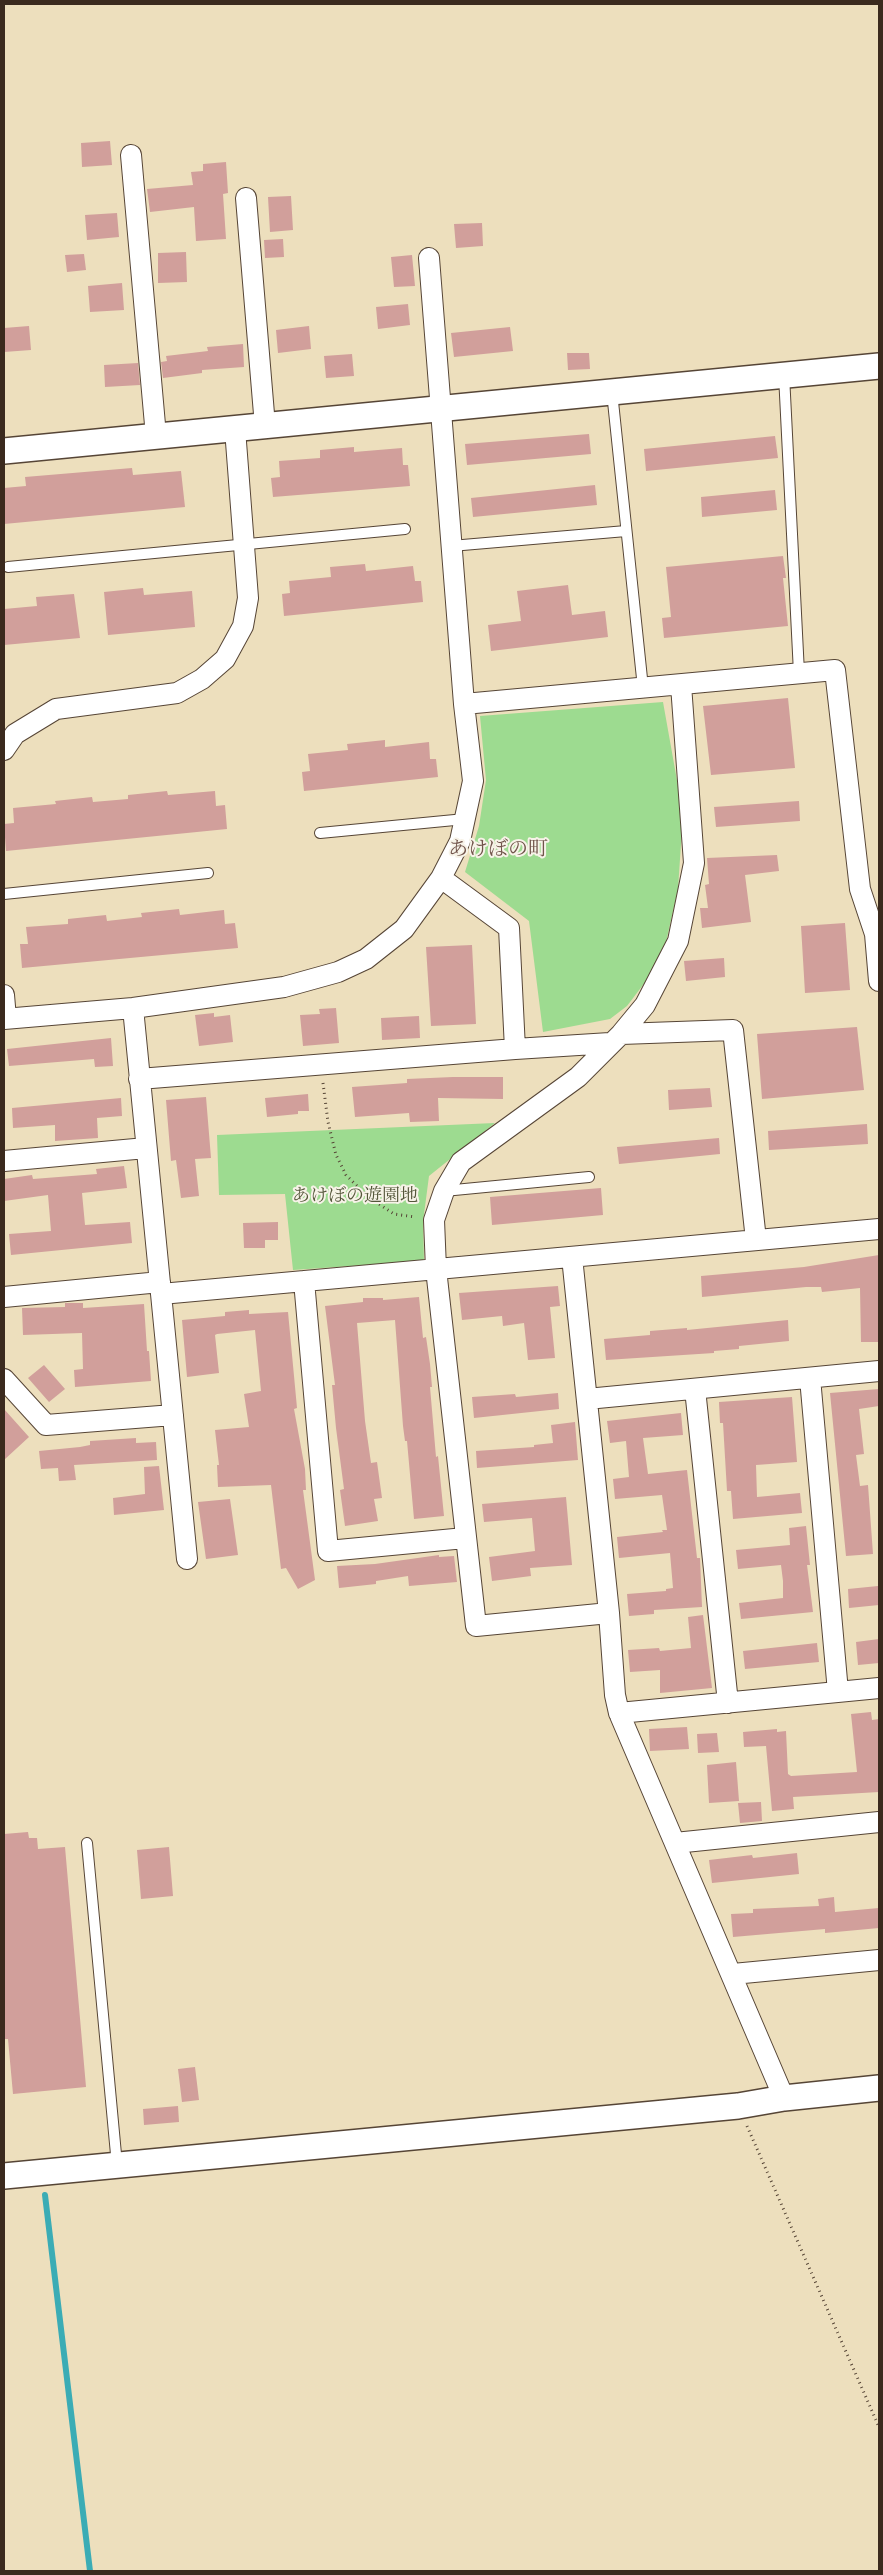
<!DOCTYPE html>
<html>
<head>
<meta charset="utf-8">
<style>
	body { margin:0 }
	#map { position:relative; width:883px; height:2575px; overflow:hidden; background:#eddfbd; font-family:"IM FELL Double Pica",serif }
	canvas { display:block }
	.frame { position:absolute; inset:0; border:5px solid #3b2a1e; pointer-events:none }
</style>
</head>
<body>
<div id="map">
<canvas width="883" height="2575"></canvas>
<div class="frame"></div>
</div>
<script>
const ctx = document.querySelector('canvas').getContext('2d');
ctx.lineJoin = 'round';
function fill(path, color) {
  ctx.fillStyle = color;
  ctx.fill(path, 'evenodd');
}
function shape(rows) {
  const path = new Path2D();
  for (const r of rows) {
    path.moveTo(r[0], r[1]);
    for (let i = 2; i < r.length; i += 2) path.lineTo(r[i], r[i + 1]);
  }
  return path;
}
function strokePath(path, color, width, dash) {
  ctx.strokeStyle = color;
  ctx.lineWidth = width;
  ctx.lineCap = dash ? 'butt' : 'round';
  ctx.setLineDash(dash || []);
  ctx.stroke(path);
}
function label(font, color, halo, rows, align = 'center') {
  ctx.font = font + ' "IM FELL Double Pica","Noto Serif JP",serif';
  ctx.lineWidth = 4;
  ctx.setLineDash([]);
  ctx.textBaseline = 'middle';
  ctx.strokeStyle = halo;
  ctx.fillStyle = color;
  for (const [text, x, y, turn = 0] of rows) {
    ctx.save();
    ctx.translate(x, y);
    ctx.rotate((+turn || 0) * Math.PI / 180);
    ctx.textAlign = isNaN(turn) ? turn : align;
    if (halo) ctx.strokeText(text, 0, 0);
    ctx.fillText(text, 0, 0);
    ctx.restore();
  }
}
fill(shape([
	[663,702,683,814,678,889,662,960,627,1006,610,1019,543,1032,529,921,465,872,479,826,486,780,480,716],
	[495,1123,429,1176,423,1222,424,1261,293,1270,285,1194,219,1195,217,1135]
]), '#9ddb90');
strokePath(shape([
	[45,2195,90,2571]
]), '#3bacb5', 6);
fill(shape([
	[110,141,112,165,82,167,81,143],
	[226,162,228,193,223,194,226,239,196,241,194,207,150,212,147,189,193,185,191,172,203,171,203,164],
	[291,196,293,230,270,232,268,197],
	[117,213,119,237,87,240,85,215],
	[482,223,483,246,456,248,454,224],
	[283,239,284,257,265,258,264,240],
	[186,252,187,282,158,283,158,253],
	[84,254,86,270,67,272,65,255],
	[412,255,415,286,394,287,391,257],
	[122,283,124,310,90,312,88,286],
	[408,304,410,325,378,329,376,307],
	[29,326,31,350,4,352,4,328],
	[309,326,311,349,278,353,276,330],
	[510,327,513,351,454,357,451,333],
	[243,344,244,367,202,370,202,373,163,378,161,362,167,361,166,356,208,351,207,347],
	[567,353,589,353,590,369,568,370],
	[352,354,354,376,326,378,324,356],
	[138,363,140,385,105,387,104,365],
	[589,434,591,454,467,465,465,444],
	[775,436,778,458,646,471,644,449],
	[354,447,354,452,402,448,403,465,408,465,410,486,273,497,271,478,280,477,279,461,320,458,320,450],
	[132,468,133,475,181,471,185,507,4,524,4,488,26,486,25,477],
	[595,485,597,505,473,517,471,498],
	[775,490,777,510,702,517,701,497],
	[783,556,786,578,783,578,788,626,664,638,662,618,671,617,666,567],
	[365,564,366,571,413,566,415,581,421,581,423,602,284,616,282,594,290,593,289,581,331,577,330,567],
	[568,585,572,615,605,611,608,637,491,651,488,625,521,621,517,591],
	[143,588,144,595,192,591,195,627,108,635,104,592],
	[74,594,80,638,4,645,4,609,37,606,36,597],
	[788,698,795,768,711,775,703,706],
	[385,740,385,747,429,742,430,759,436,759,438,777,304,791,302,772,310,771,308,754,348,750,347,744],
	[167,791,168,795,215,791,216,806,225,805,227,829,6,851,4,824,14,823,13,808,56,804,55,801,92,797,93,802,128,799,128,795],
	[799,801,800,821,716,827,714,807],
	[777,855,779,871,745,875,751,922,702,928,700,908,708,908,705,885,709,884,707,858],
	[179,909,180,915,224,910,225,924,235,923,238,948,22,968,20,944,28,944,26,927,68,924,68,919,106,915,107,921,142,917,141,913],
	[845,923,850,990,805,993,801,926],
	[472,945,476,1024,431,1026,426,947],
	[724,958,725,977,686,981,684,961],
	[336,1008,339,1043,303,1046,300,1015,320,1014,319,1009],
	[214,1013,214,1017,230,1015,233,1042,199,1046,195,1015],
	[419,1016,420,1038,382,1040,381,1018],
	[857,1027,864,1090,762,1099,757,1034],
	[111,1038,113,1066,95,1067,94,1059,9,1066,7,1049],
	[453,1077,503,1077,503,1099,438,1098,439,1121,410,1122,409,1113,355,1117,352,1087,407,1083,407,1079],
	[710,1088,712,1107,669,1110,668,1090],
	[308,1094,309,1111,298,1111,298,1114,267,1117,265,1098],
	[206,1097,211,1158,195,1159,199,1196,181,1198,176,1160,171,1161,166,1100],
	[121,1098,122,1116,97,1118,98,1138,55,1141,55,1125,13,1128,12,1108],
	[867,1124,868,1144,769,1150,768,1131],
	[719,1138,720,1154,619,1164,617,1147],
	[124,1166,127,1188,82,1193,85,1225,130,1222,132,1243,11,1255,9,1234,51,1231,48,1195,4,1201,4,1179,32,1175,33,1179,97,1174,96,1169],
	[601,1188,603,1215,492,1225,490,1197],
	[278,1222,278,1240,265,1240,265,1248,244,1248,243,1223],
	[879,1255,879,1342,861,1342,860,1288,822,1292,821,1287,806,1287,702,1297,701,1276,804,1267],
	[558,1286,560,1306,550,1307,555,1358,528,1360,524,1323,503,1326,502,1316,462,1320,459,1293],
	[419,1297,423,1338,426,1337,430,1364,432,1387,430,1387,436,1457,438,1456,444,1516,414,1519,407,1441,405,1441,403,1426,395,1320,357,1323,365,1421,371,1463,377,1462,382,1498,374,1499,378,1521,345,1526,340,1490,344,1489,336,1428,332,1385,335,1385,325,1306,363,1302,363,1298,383,1298,383,1300],
	[65,1303,83,1303,83,1308,144,1304,147,1351,149,1351,151,1381,75,1387,74,1370,83,1369,82,1333,23,1335,22,1308,65,1307],
	[249,1310,249,1314,288,1312,297,1408,294,1409,305,1469,306,1490,303,1490,315,1580,298,1589,286,1568,281,1569,271,1485,218,1487,217,1465,219,1465,215,1430,249,1427,244,1394,261,1391,255,1330,217,1334,215,1335,219,1373,187,1377,182,1320,225,1316,225,1312],
	[788,1320,789,1341,739,1346,739,1349,714,1351,714,1353,606,1360,604,1339,650,1335,650,1331,687,1328,687,1330],
	[44,1365,65,1389,49,1402,28,1378],
	[879,1389,879,1406,859,1409,864,1454,856,1455,860,1486,868,1485,873,1554,846,1556,830,1393],
	[558,1393,559,1409,474,1418,472,1397,515,1394,516,1397],
	[792,1397,797,1462,756,1465,757,1497,800,1493,802,1513,733,1519,731,1491,727,1491,723,1423,720,1423,719,1402],
	[4,1409,29,1437,4,1460],
	[681,1413,683,1435,643,1438,648,1474,687,1470,697,1558,700,1558,702,1607,654,1610,654,1614,629,1616,627,1594,666,1591,666,1589,673,1588,670,1553,619,1558,617,1537,663,1532,662,1530,667,1530,662,1495,615,1499,613,1479,629,1477,626,1441,610,1443,607,1421],
	[575,1422,578,1460,477,1468,476,1451,534,1447,534,1445,553,1443,551,1425],
	[136,1438,136,1443,156,1442,157,1460,74,1465,76,1480,59,1481,58,1468,41,1469,39,1451,80,1447,90,1445,90,1441],
	[159,1466,164,1510,114,1515,113,1498,145,1494,144,1467],
	[566,1497,572,1565,530,1568,531,1576,492,1581,489,1557,535,1551,532,1518,484,1522,482,1504],
	[230,1499,238,1555,206,1559,198,1502],
	[806,1526,810,1565,807,1565,813,1612,741,1619,739,1603,783,1598,783,1581,781,1565,738,1569,736,1550,790,1545,789,1528],
	[439,1555,439,1557,454,1556,457,1582,409,1586,408,1576,376,1581,376,1584,339,1588,337,1566,375,1564],
	[878,1586,879,1605,849,1608,848,1589],
	[703,1615,712,1688,660,1693,660,1670,630,1672,628,1650,659,1648,660,1651,691,1648,688,1617],
	[879,1639,879,1663,858,1665,856,1642],
	[817,1643,819,1662,745,1669,743,1651],
	[871,1712,872,1720,879,1719,879,1792,793,1797,794,1809,772,1811,766,1746,744,1747,743,1732,777,1729,777,1732,786,1731,788,1774,791,1776,857,1772,851,1714],
	[687,1727,689,1749,650,1751,649,1729],
	[717,1733,719,1752,698,1753,697,1734],
	[736,1762,739,1801,709,1803,707,1765],
	[761,1802,762,1821,740,1823,738,1803],
	[28,1832,29,1838,37,1838,38,1849,65,1847,86,2087,13,2094,8,2039,4,2039,4,1834],
	[169,1847,173,1896,141,1899,137,1850],
	[797,1853,799,1874,712,1883,709,1860,752,1855,753,1858],
	[834,1897,835,1912,879,1908,879,1928,825,1933,825,1929,733,1937,731,1914,753,1913,753,1909,819,1906,818,1899],
	[195,2067,199,2100,182,2102,178,2069],
	[178,2106,179,2122,144,2125,143,2109]
]), '#d19f9b');
const service = shape([
	[784,375,799,673],
	[612,392,643,688],
	[451,546,626,531],
	[8,567,405,529],
	[320,833,465,819],
	[4,894,208,873],
	[444,1191,589,1177],
	[87,1843,117,2165]
]);
const minor = shape([
	[131,155,156,436],
	[246,198,265,426],
	[464,704,835,670,860,889,875,934,879,981],
	[4,750,15,734,56,709,177,693,202,679,225,659,243,626,248,598,235,429],
	[441,878,509,928,515,1049],
	[4,995,6,1018],
	[133,1008,187,1559],
	[4,1019,133,1008,284,987,338,972,366,959,404,929,441,878,460,841,473,781,464,704,429,258],
	[621,1034,733,1030,756,1240],
	[139,1079,515,1049,610,1043],
	[4,1161,146,1148],
	[572,1257,609,1613,615,1695,619,1713,784,2098],
	[304,1281,328,1551,465,1538],
	[161,1294,879,1229],
	[4,1297,160,1282],
	[810,1378,838,1692],
	[4,1379,46,1425,173,1415],
	[695,1389,728,1703],
	[587,1399,879,1371],
	[609,1613,476,1626,436,1269,434,1220,444,1191,461,1162,578,1077,621,1034,645,1005,678,941,694,863,681,685],
	[619,1713,879,1688],
	[675,1843,879,1822],
	[733,1974,879,1960]
]);
const tertiary = shape([
	[4,451,879,366],
	[4,2176,738,2106,784,2098,879,2088]
]);
strokePath(service, '#564536', 12);
strokePath(minor, '#564536', 22);
strokePath(tertiary, '#564536', 28);
strokePath(shape([
	[323,1083,328,1122,336,1155,346,1175,367,1196,394,1214,415,1217],
	[747,2126,879,2427]
]), '#564536', 3, [1, 4]);
strokePath(service, '#fff', 10);
strokePath(minor, '#fff', 20);
strokePath(tertiary, '#fff', 25);
label('18px', '#54563a', '#f7f3e8', [
	["あけぼの遊園地",355,1197]
]);
label('20px', '#70534a', '#f7f3e8', [
	["あけぼの町",498,851]
]);
</script>
</body>
</html>
